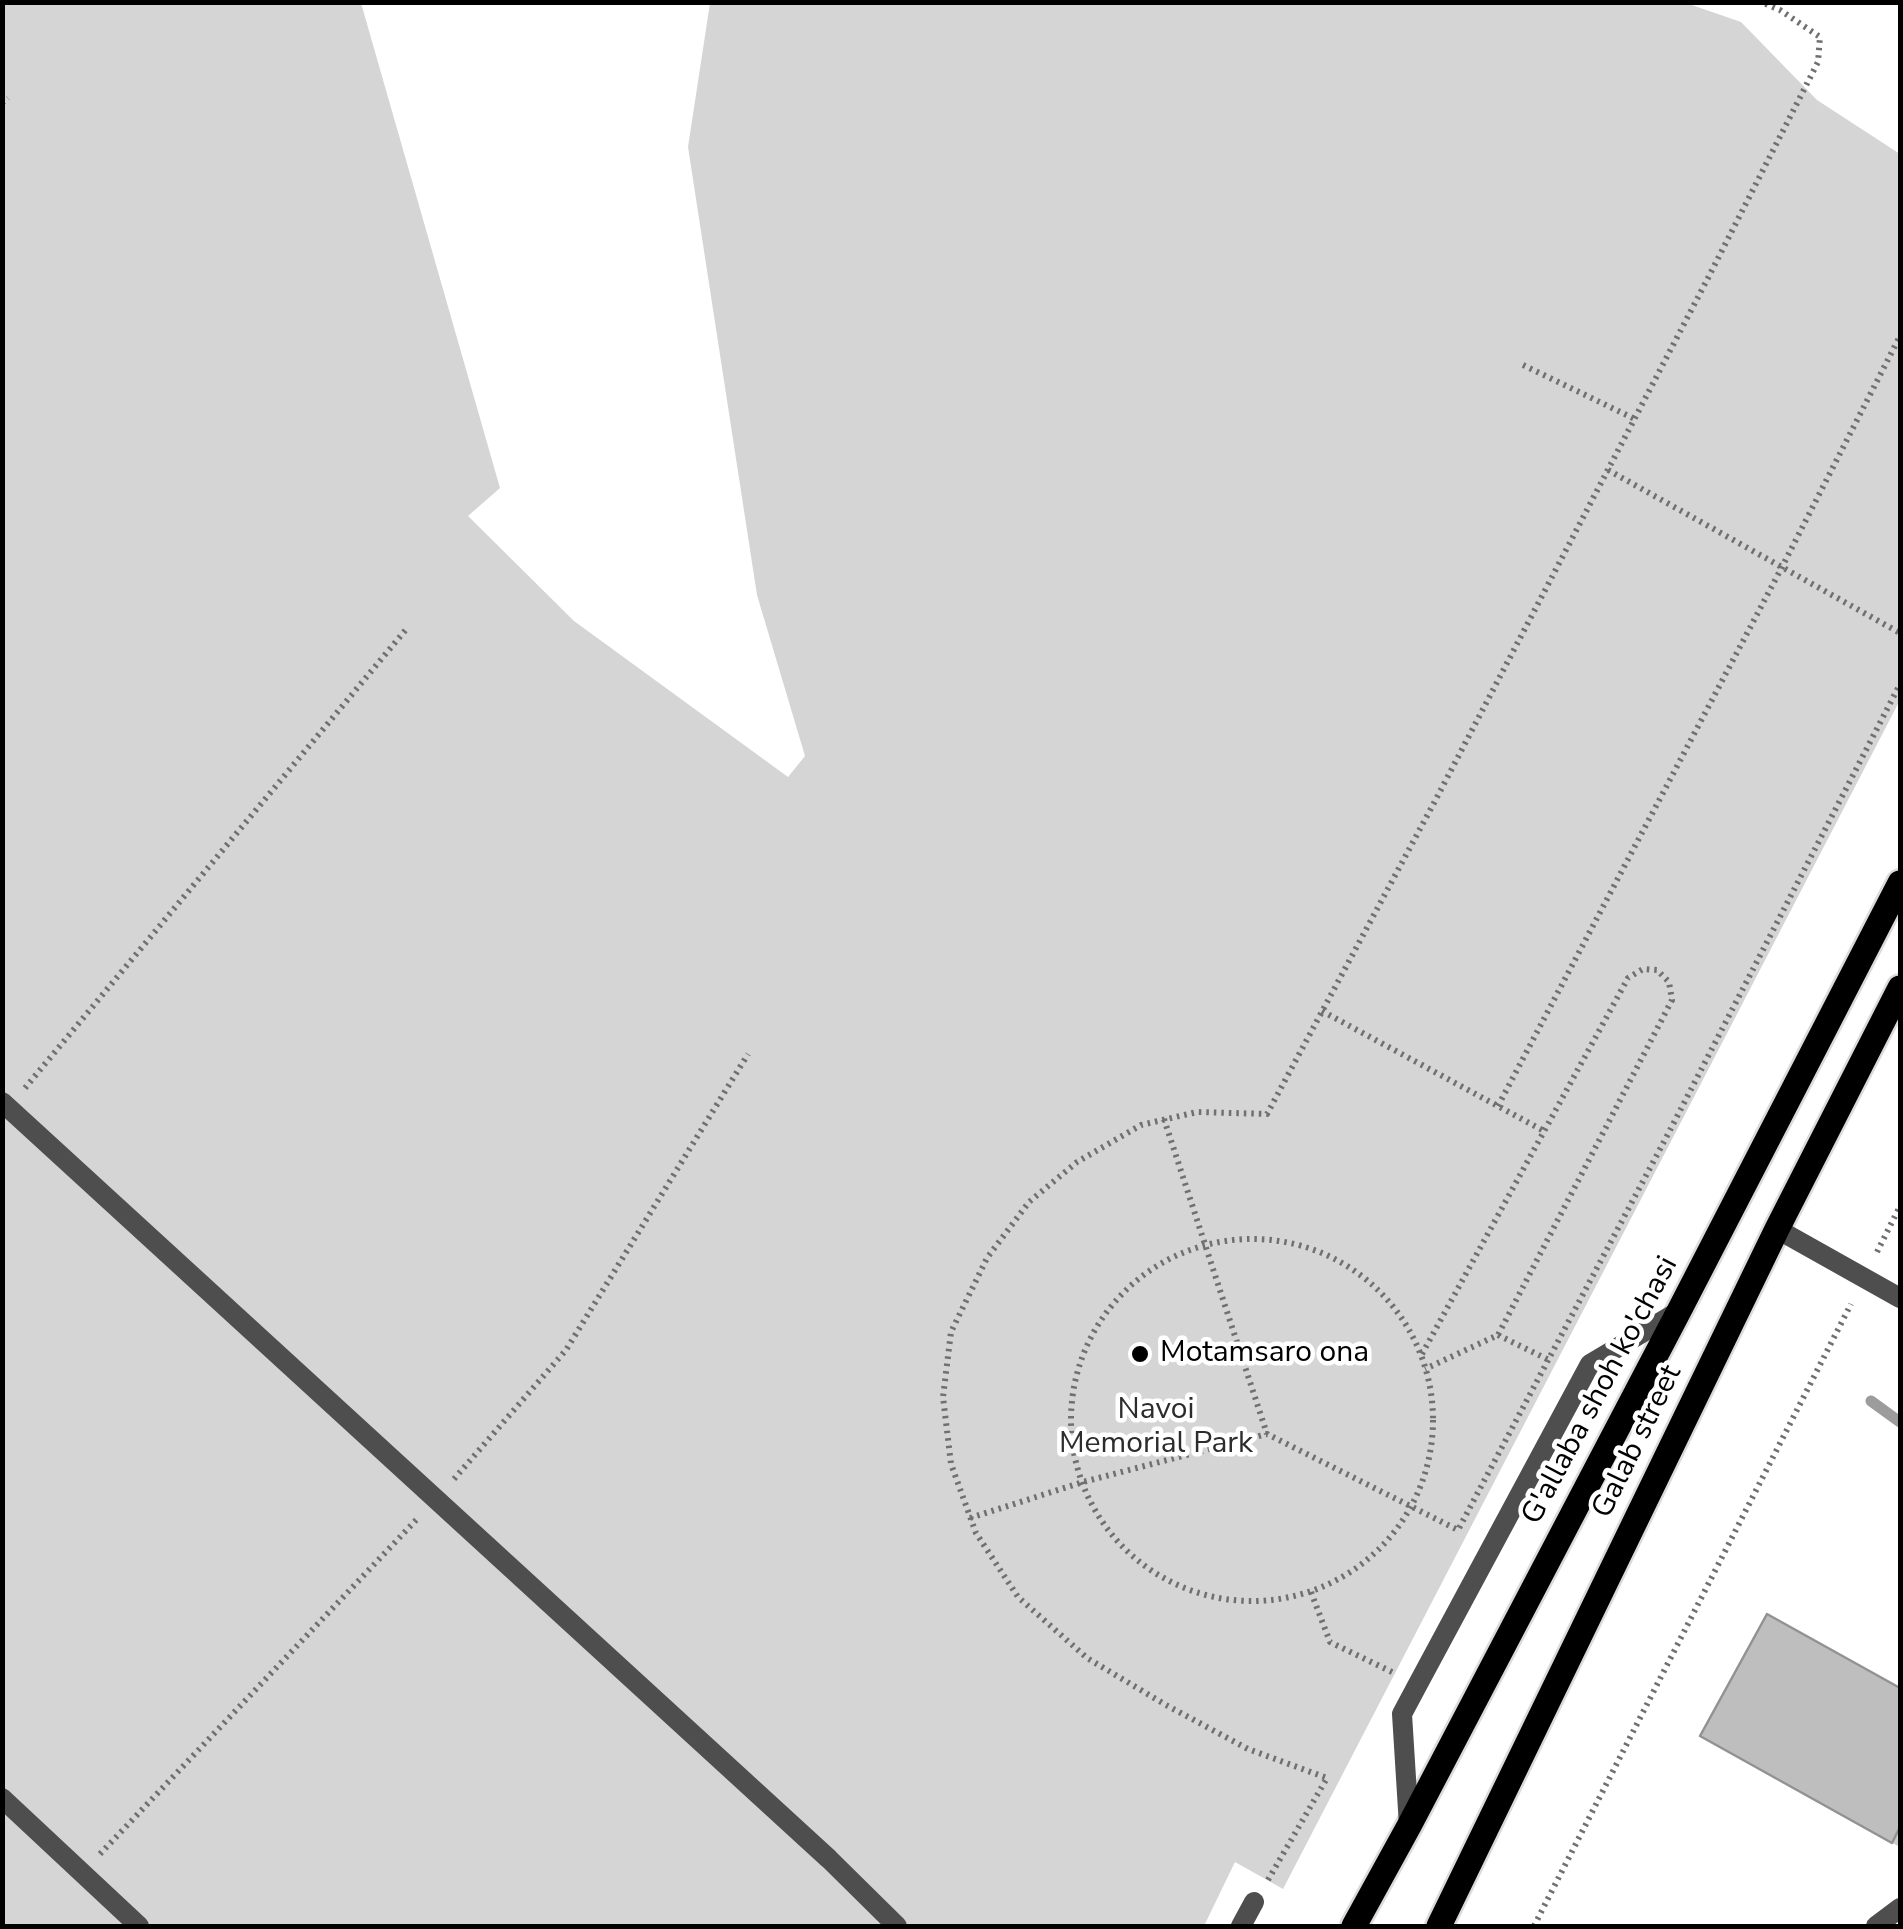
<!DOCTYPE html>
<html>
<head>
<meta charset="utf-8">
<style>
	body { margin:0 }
	#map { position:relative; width:1903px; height:1929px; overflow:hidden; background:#fff; font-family:"Nunito Sans",sans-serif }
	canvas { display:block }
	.frame { position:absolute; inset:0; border:5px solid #000; pointer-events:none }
</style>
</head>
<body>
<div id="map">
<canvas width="1903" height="1929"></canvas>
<div class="frame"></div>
</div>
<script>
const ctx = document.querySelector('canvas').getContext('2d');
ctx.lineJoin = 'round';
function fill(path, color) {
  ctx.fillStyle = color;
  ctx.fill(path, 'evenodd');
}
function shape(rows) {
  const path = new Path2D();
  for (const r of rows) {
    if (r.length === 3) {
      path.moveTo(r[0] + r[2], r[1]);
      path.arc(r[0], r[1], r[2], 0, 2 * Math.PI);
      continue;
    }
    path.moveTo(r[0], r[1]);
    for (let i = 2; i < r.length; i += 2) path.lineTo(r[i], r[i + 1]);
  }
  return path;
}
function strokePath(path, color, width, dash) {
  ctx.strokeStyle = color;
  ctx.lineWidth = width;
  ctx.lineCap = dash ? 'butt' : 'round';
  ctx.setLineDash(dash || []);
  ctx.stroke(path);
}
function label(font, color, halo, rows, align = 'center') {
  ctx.font = font + ' "Nunito Sans",sans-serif';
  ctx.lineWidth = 9;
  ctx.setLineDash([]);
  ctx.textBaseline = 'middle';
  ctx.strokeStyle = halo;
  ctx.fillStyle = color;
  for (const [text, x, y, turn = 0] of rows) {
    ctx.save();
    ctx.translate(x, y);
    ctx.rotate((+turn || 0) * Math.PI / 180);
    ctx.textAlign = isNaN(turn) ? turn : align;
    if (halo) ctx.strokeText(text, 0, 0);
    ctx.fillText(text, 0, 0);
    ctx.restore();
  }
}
fill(shape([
	[3,3,361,3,500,488,468,516,574,621,788,777,805,756,757,595,688,147,710,3,1686,3,1741,22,1817,100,1900,154,1900,700,1283,1889,1235,1862,1204,1926,3,1926]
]), '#d5d5d5');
fill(shape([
	[1768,1618,1900,1691,1900,1842,1898,1846,1708,1741]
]), '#0003');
strokePath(shape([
	[1871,1401,1900,1422]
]), '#9c9c9c', 11);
const building = shape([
	[1767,1614,1900,1688,1900,1827,1892,1843,1700,1736,1767,1614]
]);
fill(building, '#bebebe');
strokePath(building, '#929292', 2.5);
const primary = shape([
	[1354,1926,1409,1826,1679,1311,1900,883],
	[1439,1926,1777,1229,1900,988]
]);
strokePath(primary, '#dbdbdb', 30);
strokePath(shape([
	[2,103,8,98],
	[1523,365,1635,419],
	[1608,470,1900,633],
	[1322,1011,1544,1131],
	[25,1088,408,627],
	[1498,1106,1782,567,1900,336],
	[1164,1119,1267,1434],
	[1252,1420,181],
	[1877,1252,1900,1206],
	[1498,1335,1551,1361],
	[1422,1354,1628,978,1643,969,1657,970,1669,982,1672,1000,1498,1335,1425,1369],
	[454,1479,566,1350,748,1054],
	[970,1518,1083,1482,1267,1434,1458,1530,1668,1134,1900,684],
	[1311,1592,1330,1642,1394,1673],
	[100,1854,418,1518],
	[1268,1880,1327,1778,1248,1749,1166,1705,1087,1658,1018,1597,976,1533,951,1464,943,1397,951,1332,987,1258,1029,1202,1077,1162,1141,1125,1197,1112,1267,1114,1435,801,1708,278,1818,62,1820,37,1780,10,1761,2],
	[1534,1926,1851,1304]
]), '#707070', 6, [2.5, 5]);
strokePath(shape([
	[2,1102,829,1859,897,1926],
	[2,1798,139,1926],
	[1409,1826,1402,1714,1418,1684,1590,1364,1679,1311],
	[1241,1926,1254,1902]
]), '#4e4e4e', 20);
strokePath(shape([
	[1777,1229,1900,1298],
	[1876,1926,1900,1908]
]), '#4e4e4e', 20);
strokePath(primary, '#000', 25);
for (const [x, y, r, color] of [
	[1140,1354,10,"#000"]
]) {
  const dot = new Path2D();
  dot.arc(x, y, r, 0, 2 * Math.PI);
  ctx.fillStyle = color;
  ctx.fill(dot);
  strokePath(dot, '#fff', 4);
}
label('30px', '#000', '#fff', [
	["Motamsaro ona",1160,1354]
], 'left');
label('30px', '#000', '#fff', [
	["G'allaba shoh ko'chasi",1601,1391,-62],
	["Galab street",1638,1442,-64]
]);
label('30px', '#2c2c2c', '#fff', [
	["Navoi",1156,1411],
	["Memorial Park",1156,1445]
]);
</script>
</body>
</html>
